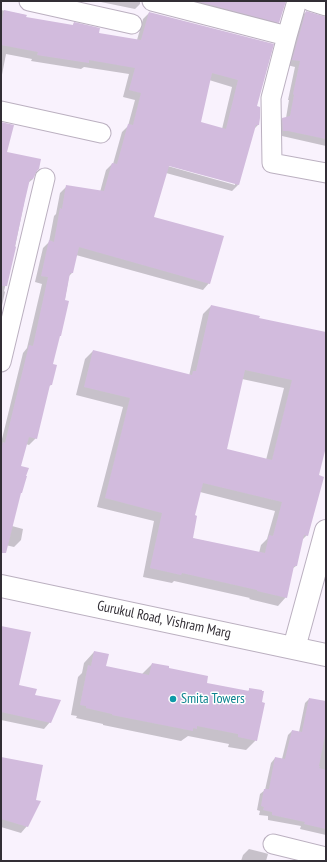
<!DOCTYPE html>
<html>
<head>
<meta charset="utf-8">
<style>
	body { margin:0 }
	#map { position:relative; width:327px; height:862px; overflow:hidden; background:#f9f2fd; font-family:"PT Sans Narrow",sans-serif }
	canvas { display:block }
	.frame { position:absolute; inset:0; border:2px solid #322e35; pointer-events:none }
</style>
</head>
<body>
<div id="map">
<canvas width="327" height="862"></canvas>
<div class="frame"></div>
</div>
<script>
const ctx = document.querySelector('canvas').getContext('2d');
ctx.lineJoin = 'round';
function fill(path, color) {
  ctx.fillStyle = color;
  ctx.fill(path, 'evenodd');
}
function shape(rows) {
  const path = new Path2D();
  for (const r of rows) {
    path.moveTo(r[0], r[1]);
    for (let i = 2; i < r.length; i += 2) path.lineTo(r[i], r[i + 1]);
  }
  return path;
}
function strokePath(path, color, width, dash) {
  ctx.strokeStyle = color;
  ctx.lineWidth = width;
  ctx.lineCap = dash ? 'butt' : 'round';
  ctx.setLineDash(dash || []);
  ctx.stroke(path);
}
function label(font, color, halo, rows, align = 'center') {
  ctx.font = font + ' "PT Sans Narrow",sans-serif';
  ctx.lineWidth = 3;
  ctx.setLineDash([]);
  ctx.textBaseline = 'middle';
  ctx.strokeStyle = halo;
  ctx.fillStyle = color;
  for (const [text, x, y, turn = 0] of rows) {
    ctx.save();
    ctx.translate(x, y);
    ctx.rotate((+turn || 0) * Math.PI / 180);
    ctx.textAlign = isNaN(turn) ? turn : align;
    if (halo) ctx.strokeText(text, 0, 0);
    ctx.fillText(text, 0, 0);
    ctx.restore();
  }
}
fill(shape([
	[96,1,140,1,140,4,135,9],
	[170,1,285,1,278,22,273,28],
	[1,10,25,15,25,18,72,26,74,23,98,34,137,40,143,19,149,13,272,45,256,107,258,125,254,129,238,185,232,191,166,173,153,217,209,283,203,290,76,255,72,273,69,276,58,338,51,365,51,385,48,387,36,438,29,445,26,444,20,466,12,526,23,529,21,540,14,547,1,544,1,443,23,353,27,348,42,284,35,282,43,248,49,242,54,216,56,214,60,193,66,187,100,192,106,170,112,164,113,164,122,132,128,126,135,100,123,97,129,74,84,67,81,69,31,61,32,59,6,54,1,80],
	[209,80,232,87,222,129,200,123],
	[164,163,235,183,235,185,164,165],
	[306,12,326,18,326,146,282,136,277,136,277,124,283,118,286,118,289,100,288,100,295,67,287,65,300,17],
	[1,123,6,153,33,179,28,183,15,247,4,291,5,292,1,310],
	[211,306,326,340,326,442,318,476,307,535,302,540,296,566,292,569,286,597,278,606,249,599,250,598,174,581,172,583,143,577,154,521,97,507,123,407,76,395,85,359,93,351,189,376,203,314],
	[242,379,284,388,266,460,226,450],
	[200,492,275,511,267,539,261,545,259,553,191,538,194,516],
	[1,627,18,686,34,695,50,722,44,729,1,720],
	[94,652,105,667,142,674,152,664,168,669,206,684,247,692,250,689,256,740,246,750,228,747,229,744,188,736,181,741,103,725,103,724,76,718,77,716,71,715,78,677,82,673,84,663],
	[309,699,326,702,326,835,300,829,301,826,268,820,268,816,259,815,260,811,257,810,260,794,265,790,271,763,275,758,282,759,288,735,292,731,299,732,305,703],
	[1,758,27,826,21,833,1,827],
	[249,849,265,853,268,854,266,861,241,861,243,855]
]), '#0003');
fill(shape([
	[196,1,286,1,279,23],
	[4,10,27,15,26,17,73,25,74,22,100,28,99,33,141,40,149,12,274,44,257,106,260,107,260,118,259,125,256,125,239,185,169,166,154,217,224,236,210,284,79,247,73,273,70,273,65,300,69,301,61,336,60,336,53,364,57,365,52,385,50,385,37,439,29,437,21,466,29,468,26,476,27,476,22,493,21,493,6,553,1,553,1,450,3,442,5,443,29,345,33,346,48,277,41,276,49,240,54,242,60,208,62,209,66,185,104,191,112,163,117,164,128,124,133,125,141,93,129,90,135,68,89,60,89,63,37,55,38,52,1,45,1,27],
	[212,73,238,80,226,129,201,122],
	[306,11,323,16,326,17,326,139,288,131,283,131,282,118,290,116,294,95,293,94,300,61,292,60],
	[1,122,14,125,7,152,41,159,39,169,37,171,33,179,30,179,25,200,15,246,16,247,7,286,1,286],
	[211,305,260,316,259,318,326,332,326,447,319,475,324,477,308,536,304,535,297,566,294,566,287,598,257,591,257,590,182,573,181,575,150,568,162,513,105,498,130,398,84,387,93,350,192,375,193,371,196,371],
	[245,370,292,380,272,460,227,449],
	[203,483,282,502,273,536,269,535,265,553,193,538,197,516,195,515],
	[1,626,31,632,19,685,37,689,35,695,61,700,51,723,1,712],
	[94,651,109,654,106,666,149,675,152,663,169,666,169,668,208,676,207,683,249,691,249,688,262,690,262,691,264,691,262,702,265,703,257,741,238,737,238,734,197,726,197,729,193,728,193,731,112,715,112,714,86,708,86,706,80,705,88,665,91,666],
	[309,698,326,701,326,730,319,766,320,766,319,768,326,770,326,829,304,824,305,822,272,815,272,812,263,810,264,807,261,806,264,789,269,789,275,757,285,759,292,730,302,732],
	[1,757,43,765,36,800,41,801,28,827,1,819]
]), '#d2bbdd');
const minor = shape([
	[29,1,132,24],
	[152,1,287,36],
	[297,1,287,36,271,98,272,163,326,173],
	[310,1,326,6],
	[1,111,101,133],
	[1,362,45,178],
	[273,844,326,857]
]);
const tertiary = shape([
	[1,586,326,655],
	[294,648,326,531]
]);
strokePath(minor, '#bbb0c0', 21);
strokePath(tertiary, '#bbb0c0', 24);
strokePath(minor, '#fff', 19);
strokePath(tertiary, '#fff', 22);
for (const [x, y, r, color] of [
	[173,699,4,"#0f9aa8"]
]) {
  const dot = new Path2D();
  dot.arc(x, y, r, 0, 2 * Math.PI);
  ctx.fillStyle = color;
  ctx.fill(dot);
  strokePath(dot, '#fff', 1.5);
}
label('14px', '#322e35', '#fff', [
	["Gurukul Road, Vishram Marg",164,620,12]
]);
label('14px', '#0d838f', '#fff', [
	["Smita Towers",181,699]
], 'left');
</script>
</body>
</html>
